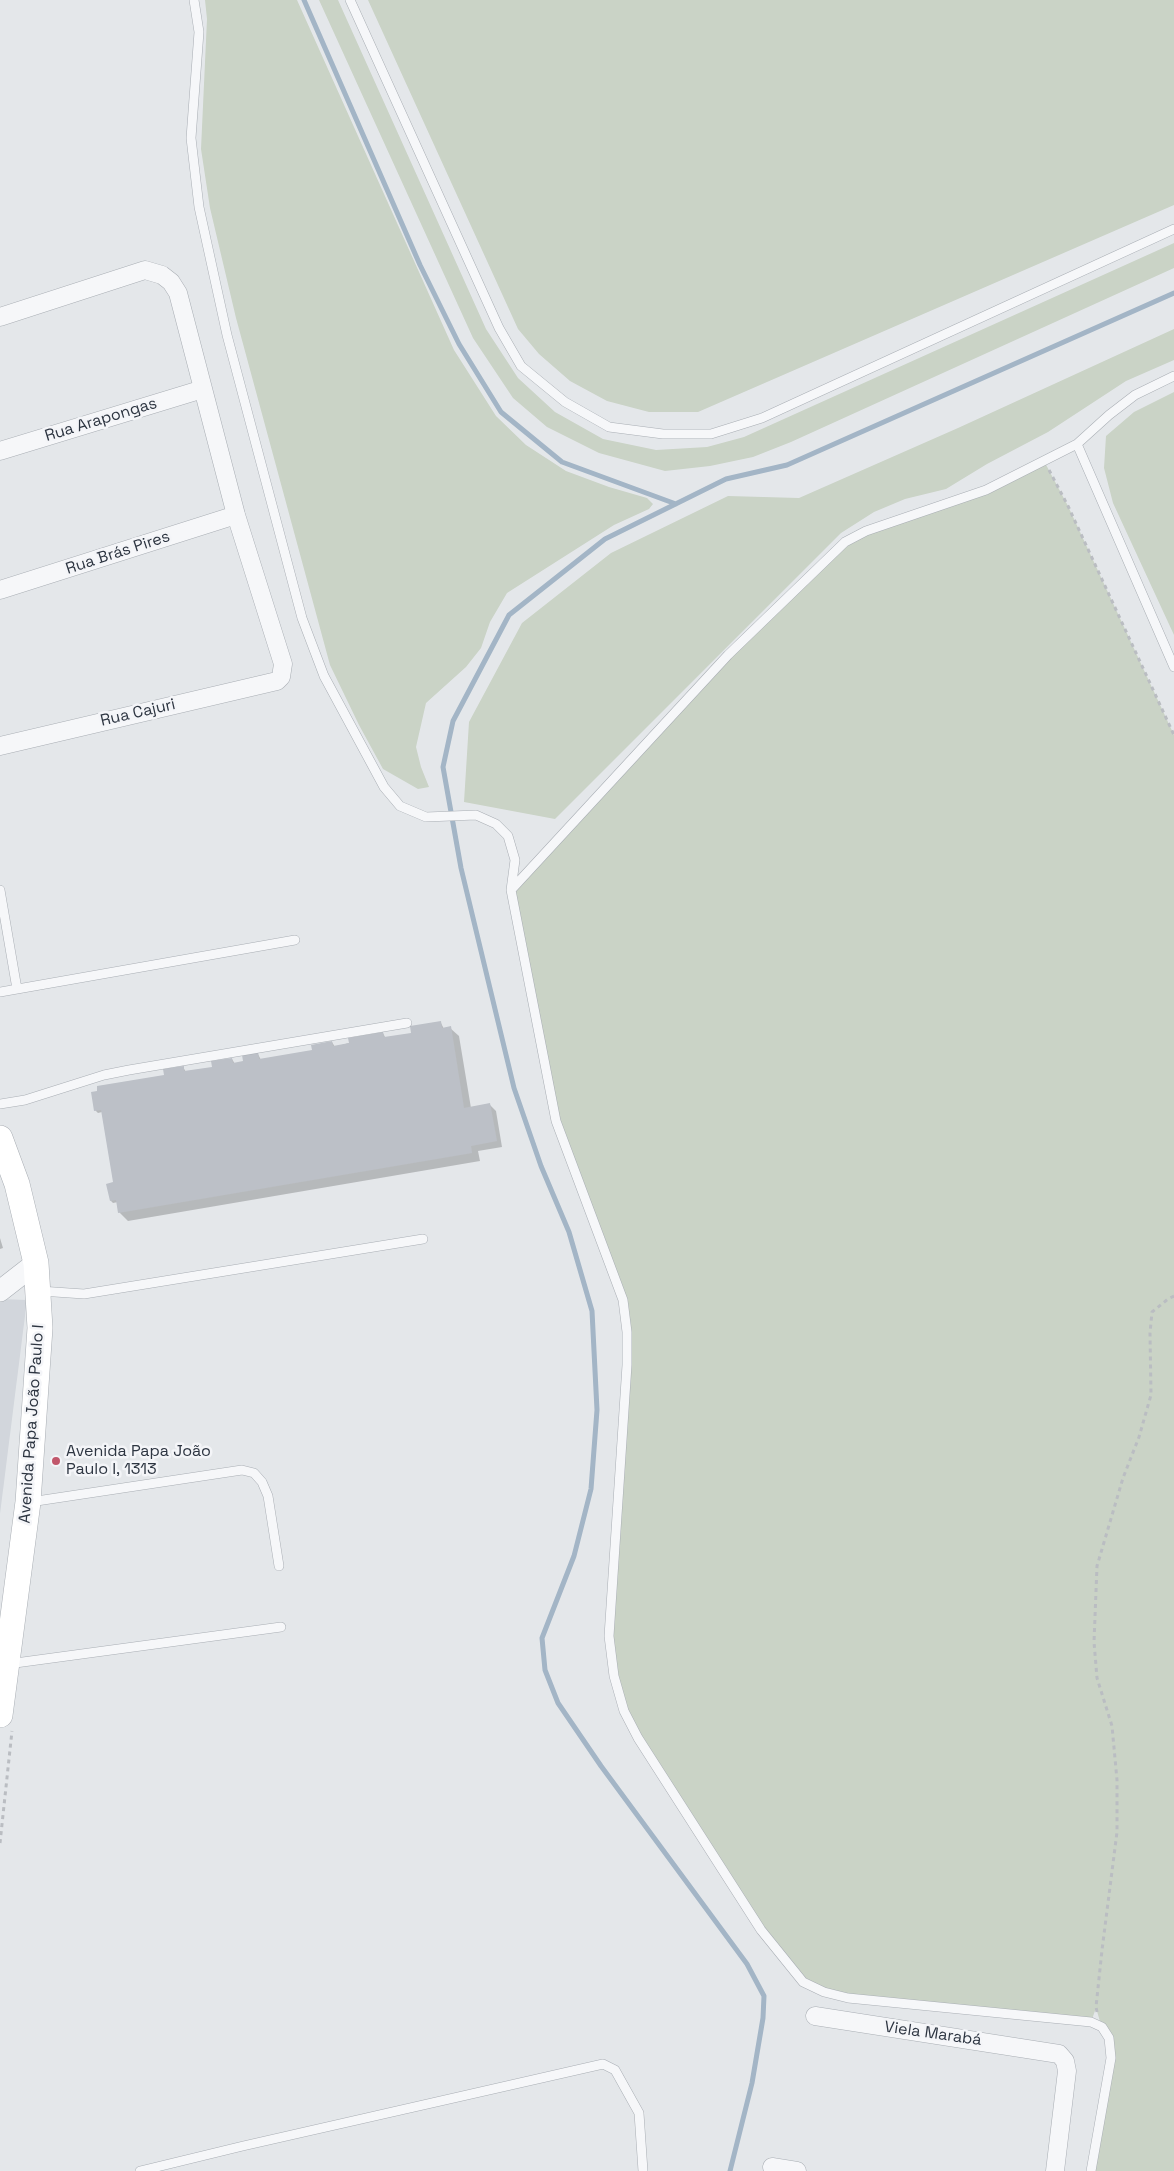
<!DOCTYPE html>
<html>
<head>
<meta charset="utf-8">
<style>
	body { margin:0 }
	canvas { display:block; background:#e4e7ea }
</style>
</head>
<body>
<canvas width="1174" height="2171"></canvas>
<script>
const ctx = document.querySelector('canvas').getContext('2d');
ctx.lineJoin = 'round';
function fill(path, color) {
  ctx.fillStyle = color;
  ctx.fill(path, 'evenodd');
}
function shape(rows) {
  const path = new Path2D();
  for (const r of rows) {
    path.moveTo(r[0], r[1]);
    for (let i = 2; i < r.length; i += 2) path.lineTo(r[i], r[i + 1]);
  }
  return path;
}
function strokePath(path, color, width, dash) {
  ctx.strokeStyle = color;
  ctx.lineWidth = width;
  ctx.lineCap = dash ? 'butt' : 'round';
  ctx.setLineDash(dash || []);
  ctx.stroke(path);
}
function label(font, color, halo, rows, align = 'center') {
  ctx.font = font + ' "Space Grotesk",sans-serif';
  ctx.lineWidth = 5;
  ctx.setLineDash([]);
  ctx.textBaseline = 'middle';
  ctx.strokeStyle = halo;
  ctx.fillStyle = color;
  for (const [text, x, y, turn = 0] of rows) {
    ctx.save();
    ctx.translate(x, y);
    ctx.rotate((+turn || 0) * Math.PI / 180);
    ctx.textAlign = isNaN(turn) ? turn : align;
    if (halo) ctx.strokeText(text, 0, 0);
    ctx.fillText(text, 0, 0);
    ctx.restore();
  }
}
fill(shape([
	[0,1299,27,1300,0,1514]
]), '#d2d6dc');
fill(shape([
	[205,0,297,0,454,350,496,416,526,445,566,471,609,487,647,498,653,504,649,509,614,525,507,593,490,622,481,648,466,667,426,703,416,747,421,767,429,787,418,789,383,769,359,725,330,665,236,318,210,208,201,149,207,19],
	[319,0,338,0,486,329,518,378,555,412,603,439,656,450,707,447,744,437,1174,243,1174,268,791,442,753,457,710,466,665,471,599,453,547,427,513,398,473,338],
	[368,0,1174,0,1174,205,698,412,649,412,607,401,570,381,539,354,518,329],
	[1174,329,1174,360,1126,381,1048,432,987,464,946,489,905,499,874,512,841,533,555,819,464,802,469,722,522,623,611,553,728,496,799,498,958,428],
	[1174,392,1174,635,1113,503,1104,468,1106,436,1134,412],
	[1044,461,1068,506,1174,735,1174,2171,1091,2171,1111,2058,1096,2008,1091,2022,848,1998,803,1982,786,1963,630,1721,611,1655,627,1365,623,1300,556,1121,511,890,728,655,845,542,986,490]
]), '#cad3c6');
fill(shape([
	[441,1023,444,1029,450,1028,459,1036,471,1108,490,1105,496,1111,502,1147,478,1151,480,1161,128,1221,119,1212,118,1202,113,1203,111,1201,115,1183,102,1112,98,1113,95,1110,183,1067,186,1072,215,1068,232,1059,235,1064,246,1062,258,1054,261,1060,314,1051,332,1042,335,1047,383,1033,386,1039,414,1034],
	[0,1238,3,1248,0,1249]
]), '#0003');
strokePath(shape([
	[304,0,420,265,459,344,501,412,562,462,676,504],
	[730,2171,752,2083,763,2018,764,1996,747,1964,601,1766,558,1703,545,1670,542,1638,574,1556,591,1489,597,1410,592,1311,569,1232,541,1166,514,1088,461,868,443,767,453,721,509,615,605,539,726,479,787,465,1174,293]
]), '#a3b5c6', 5);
fill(shape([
	[441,1021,442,1028,451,1026,464,1108,490,1103,497,1141,471,1146,472,1153,118,1213,116,1200,110,1201,106,1184,113,1182,101,1110,94,1111,91,1092,97,1091,97,1086,164,1075,163,1069,184,1066,184,1071,212,1067,211,1061,232,1058,233,1063,243,1061,242,1055,258,1052,259,1059,312,1050,311,1045,332,1041,333,1046,349,1043,348,1038,383,1032,384,1037,411,1033,410,1026]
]), '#bcc0c7');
const service = shape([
	[194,0,199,32,191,138,199,207,227,335,302,618,324,676,384,787,400,806,426,817,476,815,496,824,508,836,515,860,511,890,556,1121,623,1300,627,1332,627,1365,609,1636,614,1676,624,1711,638,1738,761,1930,803,1982,824,1992,848,1998,1091,2022,1102,2027,1109,2038,1111,2058,1091,2171],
	[350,0,499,328,521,366,565,402,609,427,663,434,711,434,762,418,1174,229],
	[1077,444,1174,667],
	[0,890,17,989],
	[511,890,728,655,845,542,866,531,986,490,1077,444,1109,415,1135,395,1174,376],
	[0,992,295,940],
	[0,1104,25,1100,104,1075,129,1070,407,1023],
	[40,1291,84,1294,423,1239],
	[30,1502,242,1470,254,1473,262,1482,268,1496,279,1566],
	[8,1664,281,1627],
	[140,2171,243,2146,603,2064,615,2070,639,2113,643,2171]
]);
const minor = shape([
	[0,317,145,270,162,275,171,282,178,293,236,515,283,664,281,677,277,681,0,746],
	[0,451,203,389],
	[0,590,236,515],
	[815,2016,1059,2054,1065,2061,1067,2071,1055,2171],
	[772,2167,797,2171]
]);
const tertiary = shape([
	[0,1291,36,1263]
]);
const secondary = shape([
	[0,1138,17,1184,36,1263,40,1328,28,1502,0,1715]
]);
strokePath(service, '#a9aeb4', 10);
strokePath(minor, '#a9aeb4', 19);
strokePath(tertiary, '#a9aeb4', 22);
strokePath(secondary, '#a9aeb4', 26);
strokePath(shape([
	[1049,470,1068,506,1174,735],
	[0,1843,12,1731],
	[1097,2012,1096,2007,1102,1950,1117,1832,1117,1780,1112,1726,1097,1678,1094,1642,1097,1566,1123,1478,1139,1437,1151,1395,1150,1333,1152,1312,1168,1299,1174,1296]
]), '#babdc2', 3, [4, 4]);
strokePath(service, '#f6f7f9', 9);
strokePath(minor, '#f6f7f9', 18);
strokePath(tertiary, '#f6f7f9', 21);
strokePath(secondary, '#fff', 25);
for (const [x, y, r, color] of [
	[56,1461,5,"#c1576b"]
]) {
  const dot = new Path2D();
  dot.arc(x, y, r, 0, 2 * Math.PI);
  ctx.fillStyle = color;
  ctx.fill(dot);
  strokePath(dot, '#f4f5f8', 2);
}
label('16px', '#2d3541', '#f4f5f8', [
	["Rua Arapongas",101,420,-17],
	["Rua Brás Pires",118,553,-18],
	["Rua Cajuri",138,713,-13],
	["Avenida Papa João Paulo I",32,1424,-86],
	["Viela Marabá",933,2034,8]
]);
label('16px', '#2d3541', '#f4f5f8', [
	["Avenida Papa João",66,1452],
	["Paulo I, 1313",66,1470]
], 'left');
</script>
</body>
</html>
